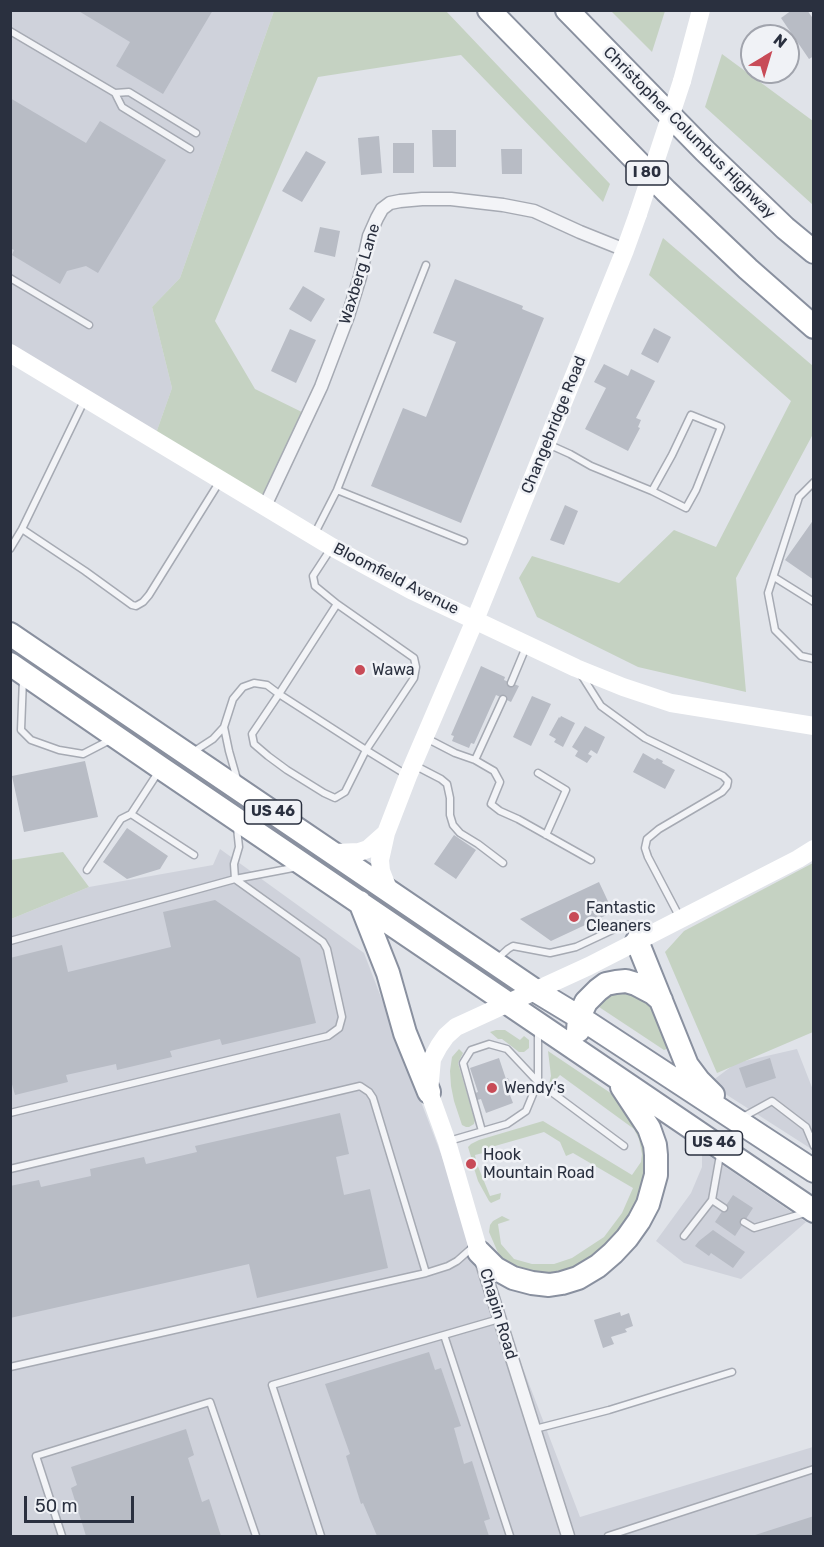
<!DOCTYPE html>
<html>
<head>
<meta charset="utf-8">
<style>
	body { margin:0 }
	#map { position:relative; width:824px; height:1547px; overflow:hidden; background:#e0e3e9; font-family:Rubik,sans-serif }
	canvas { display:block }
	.frame { position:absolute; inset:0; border:12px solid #2a303f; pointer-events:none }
	.north { position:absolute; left:740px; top:24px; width:60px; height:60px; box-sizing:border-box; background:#f0f2f6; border:2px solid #a1a4ad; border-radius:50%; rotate:38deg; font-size:16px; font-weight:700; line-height:24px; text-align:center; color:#2a303f }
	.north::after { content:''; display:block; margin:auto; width:21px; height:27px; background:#c84b57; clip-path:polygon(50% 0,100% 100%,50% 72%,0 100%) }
	.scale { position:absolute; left:24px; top:1496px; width:110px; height:27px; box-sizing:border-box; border:3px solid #2a303f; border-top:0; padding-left:8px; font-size:18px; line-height:21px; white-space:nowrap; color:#2a303f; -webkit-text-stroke:4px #f0f2f6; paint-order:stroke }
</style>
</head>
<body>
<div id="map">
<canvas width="824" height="1547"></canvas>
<div class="frame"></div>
<div class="north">N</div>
<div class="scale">50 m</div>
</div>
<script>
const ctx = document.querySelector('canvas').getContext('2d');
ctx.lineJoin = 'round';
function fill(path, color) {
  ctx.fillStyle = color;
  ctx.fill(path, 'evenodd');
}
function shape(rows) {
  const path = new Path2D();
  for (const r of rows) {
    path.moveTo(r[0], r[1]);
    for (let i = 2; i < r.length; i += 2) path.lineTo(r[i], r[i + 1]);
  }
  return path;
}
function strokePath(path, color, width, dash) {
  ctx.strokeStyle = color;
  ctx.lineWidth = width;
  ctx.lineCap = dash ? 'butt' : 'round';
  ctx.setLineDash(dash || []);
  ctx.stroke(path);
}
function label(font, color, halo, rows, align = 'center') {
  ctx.font = font + ' Rubik,sans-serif';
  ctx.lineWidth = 5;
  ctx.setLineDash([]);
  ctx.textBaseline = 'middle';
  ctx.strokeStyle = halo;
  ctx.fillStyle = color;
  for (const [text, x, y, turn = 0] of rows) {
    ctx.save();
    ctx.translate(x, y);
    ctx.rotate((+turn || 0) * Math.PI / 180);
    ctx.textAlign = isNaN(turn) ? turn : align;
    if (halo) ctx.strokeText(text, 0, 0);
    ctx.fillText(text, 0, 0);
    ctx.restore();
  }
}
fill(shape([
	[11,11,274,11,180,278,152,307,172,388,154,439,11,353],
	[220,849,364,953,580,1517,813,1447,813,1536,11,1536,11,919,89,887,213,865],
	[797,1049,813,1090,813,1150,727,1095,712,1081,736,1063],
	[702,1151,806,1222,741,1279,684,1263,656,1241,691,1193,702,1167]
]), '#cfd2db');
fill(shape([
	[274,11,446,11,610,184,603,202,461,55,318,77,215,321,255,389,312,417,267,508,154,439,172,388,152,307,180,278],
	[611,11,665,11,652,52],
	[722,54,813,121,813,205,705,107],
	[663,238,813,366,813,434,736,578,746,692,638,667,537,617,519,578,532,556,619,583,674,530,716,547,791,401,649,275],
	[63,852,89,887,11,919,11,860],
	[813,863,813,1032,717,1073,665,952,684,931],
	[627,991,650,1001,669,1048,664,1050,596,1005,607,995,617,992],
	[496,1030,505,1030,520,1040,524,1036,529,1040,529,1048,524,1052,519,1052,502,1039,498,1039,490,1032],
	[459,1049,463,1053,458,1063,475,1120,474,1124,469,1127,466,1127,462,1125,454,1101,451,1086,450,1071,452,1057],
	[548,1051,624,1102,649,1149,641,1196,628,1222,602,1253,569,1271,546,1276,508,1265,499,1255,489,1232,490,1225,493,1221,502,1216,510,1220,498,1224,501,1244,514,1259,532,1264,554,1264,572,1258,604,1237,622,1213,633,1188,573,1153,566,1156,560,1142,544,1132,488,1148,487,1155,484,1157,483,1153,475,1155,476,1160,472,1160,468,1147,471,1144,479,1140,543,1121,632,1175,641,1162,642,1154,639,1139,634,1129,560,1075,551,1085,549,1084,551,1076],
	[477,1164,490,1196,501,1193,500,1199,491,1203,489,1201,478,1181,473,1165]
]), '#c5d2c2');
fill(shape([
	[77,10,213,10,163,94,116,66,130,42],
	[792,10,807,10,814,20,814,56,809,59,781,18],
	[10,98,86,143,100,121,166,160,98,273,86,266,67,271,60,284,12,255,14,250,10,248],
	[432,130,456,130,456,167,433,167],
	[379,136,382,173,361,175,358,138],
	[393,143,414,143,414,173,393,173],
	[501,149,522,149,522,174,502,174],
	[306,151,326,162,302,202,282,191],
	[320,227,340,231,335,257,314,252],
	[455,279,523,306,522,309,544,318,461,523,371,486,403,408,426,417,456,342,433,333],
	[303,286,325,299,311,322,289,309],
	[654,328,671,337,658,363,641,354],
	[290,329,316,340,296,383,271,371],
	[604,364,628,376,631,369,655,381,636,418,641,420,638,427,640,428,628,451,585,429,606,388,594,382],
	[565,505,578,511,564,545,550,540],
	[814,519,814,580,785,560],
	[481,666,505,677,504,680,519,686,511,702,496,695,474,744,471,743,469,748,452,741,454,736,451,735],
	[532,696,551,704,531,746,513,737],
	[561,716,575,723,563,747,554,742,556,739,549,735,559,717,560,718],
	[585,726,605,737,597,754,591,750,588,754,592,756,587,763,575,756,578,751,572,747],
	[643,753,655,760,657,758,663,761,662,763,675,770,665,789,633,772],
	[85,761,98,817,24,832,12,776],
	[127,828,168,856,160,869,127,879,103,862],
	[454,835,476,850,456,879,434,864],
	[599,882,613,912,551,941,520,919],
	[215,900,300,958,316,1023,222,1045,220,1039,170,1051,172,1057,117,1070,116,1064,66,1075,68,1082,15,1095,10,1077,10,958,62,945,68,972,171,947,163,912],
	[499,1058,506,1079,508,1078,511,1086,507,1087,513,1103,486,1113,481,1099,477,1100,475,1093,478,1092,470,1068],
	[770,1058,776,1078,746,1088,739,1068],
	[340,1113,349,1154,336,1157,344,1195,370,1189,388,1268,257,1298,249,1264,10,1318,10,1186,39,1180,41,1187,91,1176,90,1169,144,1157,146,1164,197,1152,195,1146],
	[733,1195,753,1208,735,1236,715,1222],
	[713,1230,745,1252,733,1268,711,1253,709,1256,695,1246,699,1241],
	[620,1312,621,1316,629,1313,633,1326,625,1329,627,1332,611,1337,614,1344,603,1348,594,1320],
	[429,1352,435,1370,441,1368,461,1426,454,1428,464,1464,472,1461,490,1519,484,1521,489,1536,377,1536,363,1503,361,1504,346,1456,350,1454,325,1384],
	[186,1429,194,1455,188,1458,202,1502,209,1499,221,1536,86,1536,71,1488,77,1485,71,1467],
	[814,1516,814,1536,752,1536]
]), '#b8bcc5');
const lane = shape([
	[10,31,115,93,122,107,190,149],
	[115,93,129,92,196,133],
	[10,278,89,325],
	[550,445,570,454,591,466,652,491,686,508,696,490,721,427,691,415,672,455,652,491],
	[814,482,799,497,768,593,775,630,801,656,814,659],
	[337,490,464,541],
	[22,529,85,571,132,605,136,606,143,602,149,595,220,481],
	[314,535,337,490,426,265],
	[10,549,22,529,85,399],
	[774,577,814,602],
	[337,604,414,658,416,667,414,678,366,750,345,792,335,798,324,793,287,770,268,756,254,744,252,734,279,694,366,750,405,774],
	[582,676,601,706,645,738,723,776,728,781,727,786,722,792,659,829,647,839,645,848,648,857,679,916],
	[23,679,21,730,31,740,59,750,83,754,112,739],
	[511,683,526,647],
	[224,727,229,751,237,779],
	[426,738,455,753,475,760,503,699],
	[193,752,213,739,224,727,233,699,243,687,254,683,267,685,279,694,337,604,315,586,313,576,330,550],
	[475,760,494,771,500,782,491,804,500,811,518,819,591,860],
	[414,765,441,779,447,784,450,798,450,815,453,825,460,833,478,844,503,863],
	[159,771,131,814,194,855],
	[538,773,566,790,546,835],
	[237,828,239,847,234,864,235,879,298,867],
	[87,870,121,819,131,814],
	[10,941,235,879,323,942,327,949,342,1017,339,1028,328,1036,10,1113],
	[497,959,508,949,513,946,550,953,576,947,623,925,629,925,635,938],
	[743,1117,772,1101,806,1127,814,1146],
	[482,1131,463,1063,471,1050,489,1044,507,1049,538,1082,624,1146],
	[449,1141,507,1124,526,1111,538,1082,538,1030],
	[720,1155,712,1200,724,1208],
	[10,1169,360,1086,369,1092,373,1098,426,1273],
	[744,1222,754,1228,805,1213],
	[684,1236,712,1200],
	[444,1335,510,1536],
	[10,1367,426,1273,448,1266,457,1261,474,1246],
	[535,1429,609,1410,732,1372],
	[62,1536,36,1456,210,1402,256,1536],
	[321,1536,272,1385,499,1319],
	[608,1536,814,1469]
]);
const street = shape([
	[265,506,321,387,348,316,360,277,369,236,377,218,382,209,390,203,400,201,422,199,451,199,503,205,534,211,580,232,625,250],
	[481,1260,568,1536]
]);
const highway = shape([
	[489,10,666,191,748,269,814,327],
	[567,10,705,151,785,228,814,252],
	[10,634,536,991,579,1017,814,1171],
	[10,664,161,768,814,1211],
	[360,902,388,973,405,1033,429,1092],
	[637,941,687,1065,699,1081,713,1095],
	[578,1031,579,1017,586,1002,598,990,606,984,616,982,626,981,636,984,653,993,661,1000],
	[479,1252,495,1268,513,1278,532,1283,549,1285,562,1283,578,1278,598,1266,613,1253,627,1238,639,1221,648,1204,656,1175,656,1155,655,1145,649,1128,622,1087]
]);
strokePath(lane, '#a6aab3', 9);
strokePath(street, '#a6aab3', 15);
strokePath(highway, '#89909f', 26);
strokePath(lane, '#f3f4f7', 6);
strokePath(street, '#f3f4f7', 12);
strokePath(shape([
	[682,81,701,10],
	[10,353,332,547,411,590,576,668,623,687,671,703,814,726],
	[335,853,359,852,368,849,386,833],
	[388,889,381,871,380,860,386,833,408,776,475,620,625,250,638,214],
	[479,1252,447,1142,429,1092,432,1059,439,1046,446,1036,456,1027,589,966,798,859,814,849]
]), '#fff', 18);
strokePath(highway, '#fff', 22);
strokePath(shape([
	[638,214,682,81]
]), '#fff', 18);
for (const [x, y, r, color] of [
	[360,670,6,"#c84b57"],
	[574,917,6,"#c84b57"],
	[492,1088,6,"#c84b57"],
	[471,1164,6,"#c84b57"]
]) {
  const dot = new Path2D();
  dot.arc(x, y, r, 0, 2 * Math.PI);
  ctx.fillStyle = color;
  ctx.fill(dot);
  strokePath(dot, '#f0f2f6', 2);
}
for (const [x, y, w] of [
	[647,173,42],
	[273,812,57],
	[714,1143,57]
]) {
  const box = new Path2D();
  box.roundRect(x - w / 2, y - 12, w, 24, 4.5);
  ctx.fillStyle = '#f0f2f6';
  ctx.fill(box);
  strokePath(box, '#2a303f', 1.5);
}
label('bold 15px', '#2a303f', null, [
	["I 80",647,173],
	["US 46",273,812],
	["US 46",714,1143]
]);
label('16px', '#2a303f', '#f0f2f6', [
	["Christopher Columbus Highway",689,133,45],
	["Waxberg Lane",360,274,-73],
	["Changebridge Road",554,425,-68],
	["Bloomfield Avenue",396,579,27],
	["Chapin Road",498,1314,73]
]);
label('16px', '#2a303f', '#f0f2f6', [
	["Wawa",372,670],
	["Fantastic",586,908],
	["Cleaners",586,926],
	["Wendy's",504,1088],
	["Hook",483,1155],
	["Mountain Road",483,1173]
], 'left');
</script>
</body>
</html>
